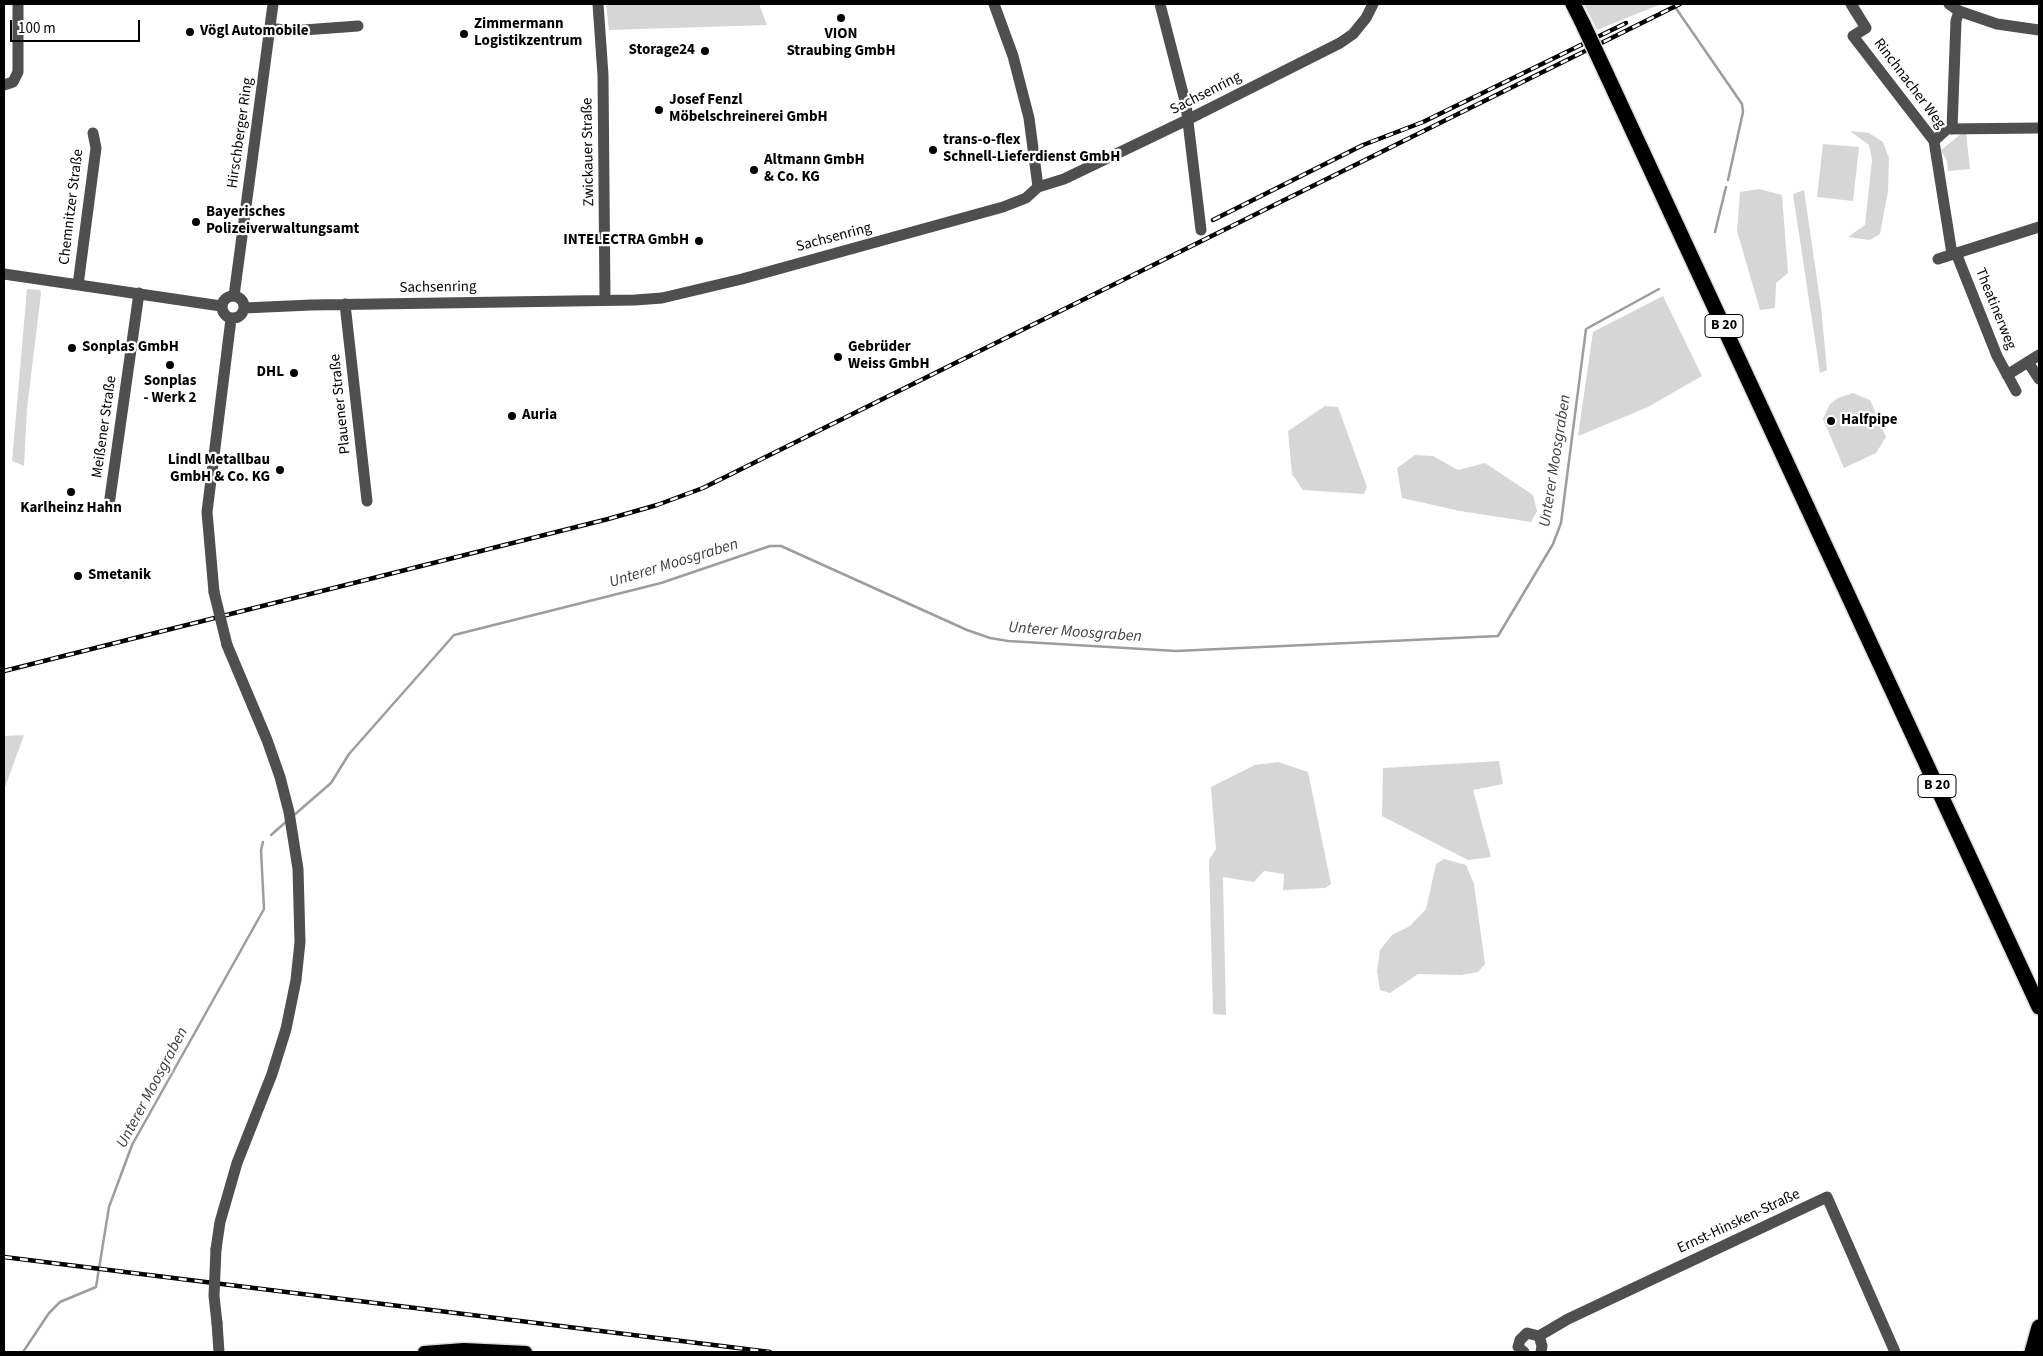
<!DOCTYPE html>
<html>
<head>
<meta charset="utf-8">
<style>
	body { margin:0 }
	#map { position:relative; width:2043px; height:1356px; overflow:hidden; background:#fff; font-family:"Source Sans 3",sans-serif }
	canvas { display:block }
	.frame { position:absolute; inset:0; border:5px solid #000; pointer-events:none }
	.scale { position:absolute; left:10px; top:20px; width:130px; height:22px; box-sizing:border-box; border:2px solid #000; border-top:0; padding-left:6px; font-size:15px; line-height:18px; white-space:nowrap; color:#000; -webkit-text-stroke:4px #fff; paint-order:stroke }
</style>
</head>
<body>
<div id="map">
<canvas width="2043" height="1356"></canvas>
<div class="frame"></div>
<div class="scale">100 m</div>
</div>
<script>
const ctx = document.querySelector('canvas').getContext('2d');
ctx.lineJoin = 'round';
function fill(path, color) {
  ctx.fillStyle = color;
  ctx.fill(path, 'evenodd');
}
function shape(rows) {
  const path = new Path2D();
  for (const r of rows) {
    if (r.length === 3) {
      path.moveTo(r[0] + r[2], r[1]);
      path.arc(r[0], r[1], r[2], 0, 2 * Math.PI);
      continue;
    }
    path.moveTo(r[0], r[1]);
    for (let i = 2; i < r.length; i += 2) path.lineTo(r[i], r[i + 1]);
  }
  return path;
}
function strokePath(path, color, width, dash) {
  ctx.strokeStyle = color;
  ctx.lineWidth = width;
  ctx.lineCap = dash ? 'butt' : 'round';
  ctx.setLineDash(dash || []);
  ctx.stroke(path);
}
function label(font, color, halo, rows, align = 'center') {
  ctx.font = font + ' "Source Sans 3",sans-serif';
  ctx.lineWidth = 4.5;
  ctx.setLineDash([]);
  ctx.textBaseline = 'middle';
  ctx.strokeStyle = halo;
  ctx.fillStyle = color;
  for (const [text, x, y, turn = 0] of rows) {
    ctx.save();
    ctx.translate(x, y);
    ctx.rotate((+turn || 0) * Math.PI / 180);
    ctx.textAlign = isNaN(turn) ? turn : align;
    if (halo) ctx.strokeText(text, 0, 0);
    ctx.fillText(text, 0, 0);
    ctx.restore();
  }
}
fill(shape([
	[606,4,759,4,767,25,609,30],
	[1584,4,1661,4,1597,30],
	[1850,131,1869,133,1883,142,1889,158,1888,191,1880,234,1870,240,1848,237,1865,225,1872,160,1869,145],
	[1966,133,1970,169,1948,171,1947,161,1941,150,1961,134],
	[1823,144,1859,147,1853,201,1817,197],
	[1759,189,1782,195,1788,273,1776,283,1775,308,1760,310,1737,231,1740,192],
	[1804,190,1821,307,1827,370,1820,373,1793,194],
	[27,289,40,290,41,293,27,409,24,466,12,461],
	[1663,296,1702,376,1648,407,1578,436,1593,332],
	[1853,393,1870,400,1886,437,1876,453,1844,468,1823,419,1830,404,1838,398],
	[1325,406,1338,407,1367,487,1364,494,1303,490,1292,474,1288,431],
	[1415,455,1433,456,1458,470,1485,463,1533,495,1537,511,1531,522,1460,511,1402,498,1397,468],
	[24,735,4,790,4,736],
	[1499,761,1503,784,1473,790,1491,857,1468,860,1382,816,1383,768],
	[1278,762,1308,772,1331,884,1325,888,1283,890,1284,874,1264,871,1254,882,1223,877,1226,1015,1213,1014,1209,860,1216,849,1211,787,1255,765],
	[1444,859,1466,865,1474,884,1485,964,1478,972,1461,975,1418,974,1390,993,1380,990,1377,971,1380,950,1392,935,1410,926,1426,909,1436,864]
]), '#d6d6d6');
strokePath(shape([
	[1673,4,1742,104,1743,112,1728,180],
	[1715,232,1726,187],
	[293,816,331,783,349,754,454,635,661,583,770,546,781,546,967,630,990,638,1008,641,1176,651,1498,636,1553,544,1561,523,1586,329,1659,289],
	[271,835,287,821],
	[23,1352,49,1313,60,1302,96,1287,109,1207,132,1145,264,909,261,850,263,842]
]), '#9d9d9d', 2.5);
const major = shape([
	[424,1352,464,1349,526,1352]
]);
const highway = shape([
	[1573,4,1583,24],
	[1605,71,2039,1007],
	[2032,1352,2039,1327]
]);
strokePath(major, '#dbdbdb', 15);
strokePath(highway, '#dbdbdb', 18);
strokePath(shape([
	[598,4,603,75,605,300],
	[994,4,1013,56,1029,118,1038,187],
	[1160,4,1186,105,1201,230],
	[1851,4,1866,28,1853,36,1934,141,1952,254],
	[1949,4,1959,11,1997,24,2039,30],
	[270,28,290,31,358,26],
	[4,85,13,82,18,72,18,4],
	[1952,129,1956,21,1959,11],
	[1934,141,1947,129,2039,128],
	[1956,253,1997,356,2016,391],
	[1938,259,2039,227],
	[4,274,221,306],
	[78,285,96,148,93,133],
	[233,307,11],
	[234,296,273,4],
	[345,304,367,501],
	[244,308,311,305,635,300,662,298,742,279,1003,207,1026,198,1038,187,1064,179,1187,120,1340,43,1353,34,1366,18,1373,4],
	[2028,362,2039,379],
	[2007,375,2039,355],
	[109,505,139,293],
	[214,592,207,512,231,319],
	[216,1249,220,1222,237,1163,272,1074,286,1029,296,980,300,942,298,869,289,812,280,777,267,740,227,645],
	[217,1323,219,1352],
	[1539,1336,1542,1346,1541,1352],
	[1524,1352,1518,1347,1520,1340,1527,1333,1539,1336,1568,1319,1827,1197,1895,1352]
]), '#4f4f4f', 11);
strokePath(major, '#000', 12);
strokePath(highway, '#000', 15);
const rail = shape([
	[1213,220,1363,145,1423,122,1626,23],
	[4,671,608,519,657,505,703,488,1680,4],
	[4,1257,770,1352]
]);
strokePath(rail, '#000', 4.5);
strokePath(rail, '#fff', 2.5, [8]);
const highwayBridge = shape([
	[1583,24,1605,71]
]);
strokePath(highwayBridge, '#dbdbdb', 18, []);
strokePath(shape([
	[214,592,227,645],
	[216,1249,214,1296,217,1323]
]), '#4f4f4f', 11);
strokePath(highwayBridge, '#000', 15);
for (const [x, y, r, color] of [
	[841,18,5,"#000"],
	[190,32,5,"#000"],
	[464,34,5,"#000"],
	[705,51,5,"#000"],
	[659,110,5,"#000"],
	[933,150,5,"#000"],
	[754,170,5,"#000"],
	[196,222,5,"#000"],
	[699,241,5,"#000"],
	[72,348,5,"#000"],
	[838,357,5,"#000"],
	[170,365,5,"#000"],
	[294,373,5,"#000"],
	[512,416,5,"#000"],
	[1831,421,5,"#000"],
	[280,470,5,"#000"],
	[71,492,5,"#000"],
	[78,576,5,"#000"]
]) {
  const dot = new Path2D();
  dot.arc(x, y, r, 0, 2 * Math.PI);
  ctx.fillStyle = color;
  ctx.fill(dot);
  strokePath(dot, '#fff', 2);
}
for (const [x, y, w] of [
	[1724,326,38],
	[1937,786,38]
]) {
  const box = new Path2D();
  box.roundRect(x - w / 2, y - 11.5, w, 23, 4);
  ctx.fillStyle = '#fff';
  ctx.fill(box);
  strokePath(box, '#000', 1);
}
label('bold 14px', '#000', null, [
	["B 20",1724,326],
	["B 20",1937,786]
]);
label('bold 15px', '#000', '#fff', [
	["Zimmermann",474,25],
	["Logistikzentrum",474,42],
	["Vögl Automobile",200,32],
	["VION",841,35,"center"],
	["Straubing GmbH",841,52,"center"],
	["Storage24",695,51,"right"],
	["Josef Fenzl",669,101],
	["Möbelschreinerei GmbH",669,118],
	["trans-o-flex",943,141],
	["Schnell-Lieferdienst GmbH",943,158],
	["Altmann GmbH",764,161],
	["& Co. KG",764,178],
	["Bayerisches",206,213],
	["Polizeiverwaltungsamt",206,230],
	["INTELECTRA GmbH",689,241,"right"],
	["Sonplas GmbH",82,348],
	["Gebrüder",848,348],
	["Weiss GmbH",848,365],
	["DHL",284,373,"right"],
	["Sonplas",170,382,"center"],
	["- Werk 2",170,399,"center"],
	["Auria",522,416],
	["Halfpipe",1841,421],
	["Lindl Metallbau",270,461,"right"],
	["GmbH & Co. KG",270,478,"right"],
	["Karlheinz Hahn",71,509,"center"],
	["Smetanik",88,576]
], 'left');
label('15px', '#000', '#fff', [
	["Rinchnacher Weg",1909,84,53],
	["Sachsenring",1206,94,-27],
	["Hirschberger Ring",241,133,-82],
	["Zwickauer Straße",589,152,-91],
	["Chemnitzer Straße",72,207,-83],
	["Sachsenring",834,238,-15],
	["Sachsenring",438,288,-1],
	["Theatinerweg",1995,309,68],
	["Plauener Straße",341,404,-96],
	["Meißener Straße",105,427,-82],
	["Ernst-Hinsken-Straße",1739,1222,-25]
]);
label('italic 16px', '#3e3e3e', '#fff', [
	["Unterer Moosgraben",1556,461,-81],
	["Unterer Moosgraben",674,564,-17],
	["Unterer Moosgraben",1075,633,4],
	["Unterer Moosgraben",153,1088,-62]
]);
</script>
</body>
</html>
